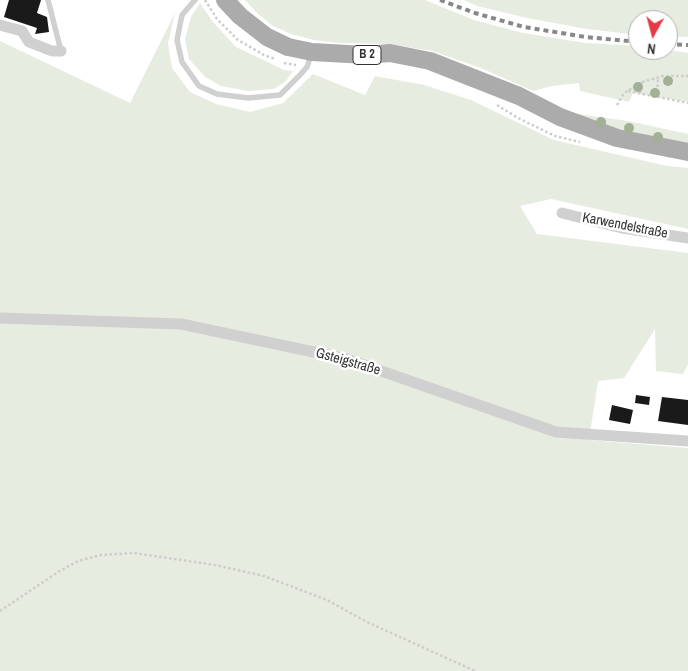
<!DOCTYPE html>
<html>
<head>
<meta charset="utf-8">
<style>
	body { margin:0 }
	#map { position:relative; width:688px; height:671px; overflow:hidden; background:#fff; font-family:"Archivo Narrow",sans-serif }
	canvas { display:block }
	.north { position:absolute; left:628px; top:10px; width:50px; height:50px; box-sizing:border-box; background:#fff; border:1px solid #adadad; border-radius:50%; rotate:187deg; font-size:14px; font-weight:700; line-height:20px; text-align:center; color:#333 }
	.north::after { content:''; display:block; margin:auto; width:18px; height:22px; background:#e63946; clip-path:polygon(50% 0,100% 100%,50% 72%,0 100%) }
</style>
</head>
<body>
<div id="map">
<canvas width="688" height="671"></canvas>
<div class="north">N</div>
</div>
<script>
const ctx = document.querySelector('canvas').getContext('2d');
ctx.lineJoin = 'round';
function fill(path, color) {
  ctx.fillStyle = color;
  ctx.fill(path, 'evenodd');
}
function shape(rows) {
  const path = new Path2D();
  for (const r of rows) {
    path.moveTo(r[0], r[1]);
    for (let i = 2; i < r.length; i += 2) path.lineTo(r[i], r[i + 1]);
  }
  return path;
}
function strokePath(path, color, width, dash) {
  ctx.strokeStyle = color;
  ctx.lineWidth = width;
  ctx.lineCap = dash ? 'butt' : 'round';
  ctx.setLineDash(dash || []);
  ctx.stroke(path);
}
function label(font, color, halo, rows, align = 'center') {
  ctx.font = font + ' "Archivo Narrow",sans-serif';
  ctx.lineWidth = 5;
  ctx.setLineDash([]);
  ctx.textBaseline = 'middle';
  ctx.strokeStyle = halo;
  ctx.fillStyle = color;
  for (const [text, x, y, turn = 0] of rows) {
    ctx.save();
    ctx.translate(x, y);
    ctx.rotate((+turn || 0) * Math.PI / 180);
    ctx.textAlign = isNaN(turn) ? turn : align;
    if (halo) ctx.strokeText(text, 0, 0);
    ctx.fillText(text, 0, 0);
    ctx.restore();
  }
}
fill(shape([
	[245,0,425,0,474,20,523,33,585,43,638,46,638,50,668,50,688,53,688,102,633,93,629,102,580,91,579,83,552,86,533,91,481,68,432,51,390,44,340,43,314,40,291,34,273,26,257,13],
	[464,0,688,0,688,37,668,36,668,20,638,20,638,35,587,29,527,18,477,6],
	[200,3,213,22,236,47,284,70,293,71,286,81,274,89,248,91,221,86,205,77,189,59,185,39,191,17],
	[175,13,168,43,172,68,190,92,216,104,250,112,283,103,313,74,365,95,375,76,424,85,471,100,554,140,667,166,688,168,688,229,551,199,520,206,537,234,688,253,688,364,683,374,656,371,655,329,624,378,598,381,589,440,688,448,688,671,0,671,0,41,130,103],
	[556,111,628,121,688,134,688,147,628,135]
]), '#e6ecdf');
fill(shape([
	[9,0,41,0,37,13,47,17,49,32,35,34,37,28,4,17],
	[636,395,650,397,649,405,635,403],
	[662,397,688,400,688,425,658,421],
	[612,405,633,410,630,424,609,420]
]), '#1a1a1a');
strokePath(shape([
	[205,0,217,19,238,40,264,55,275,59],
	[284,63,296,65],
	[628,91,688,103],
	[640,93,641,82],
	[657,97,658,78],
	[497,105,518,118,555,136,580,142],
	[617,105,624,93,642,82,663,76,688,76],
	[0,611,58,572,78,561,101,555,134,553,215,565,264,576,327,600,367,622,475,671]
]), '#cdcdcd', 2.5, [2.5, 2.5]);
strokePath(shape([
	[48,0,61,51],
	[195,0,182,15,177,40,182,62,199,86,217,94,248,98,280,95,300,75,307,67,311,55]
]), '#d0d0d0', 5.5);
strokePath(shape([
	[0,25,22,31,29,42,52,51,61,51],
	[562,213,622,228,688,238],
	[0,318,181,324,347,359,556,432,688,441]
]), '#d0d0d0', 11);
strokePath(shape([
	[225,0,240,16,267,37,288,47,312,52,366,55,390,53,430,61,519,96,560,117,617,138,688,152]
]), '#ababab', 18);
strokePath(shape([
	[440,0,475,13,524,27,586,37,638,42],
	[668,44,688,45]
]), '#888', 4, [5, 4]);
ctx.fillStyle = '#a2b095';
for (const [x, y] of [
	[668,81],
	[638,87],
	[655,93],
	[601,122],
	[629,128],
	[658,137]
]) {
  ctx.beginPath();
  ctx.arc(x, y, 5, 0, 2 * Math.PI);
  ctx.fill();
}
for (const [x, y, w] of [
	[367,55,28]
]) {
  const box = new Path2D();
  box.roundRect(x - w / 2, y - 9.5, w, 19, 4);
  ctx.fillStyle = '#fff';
  ctx.fill(box);
  strokePath(box, '#333', 1);
}
label('bold 12px', '#333', null, [
	["B 2",367,55]
]);
label('14px', '#333', '#fff', [
	["Karwendelstraße",625,226,11],
	["Gsteigstraße",348,362,16]
]);
</script>
</body>
</html>
